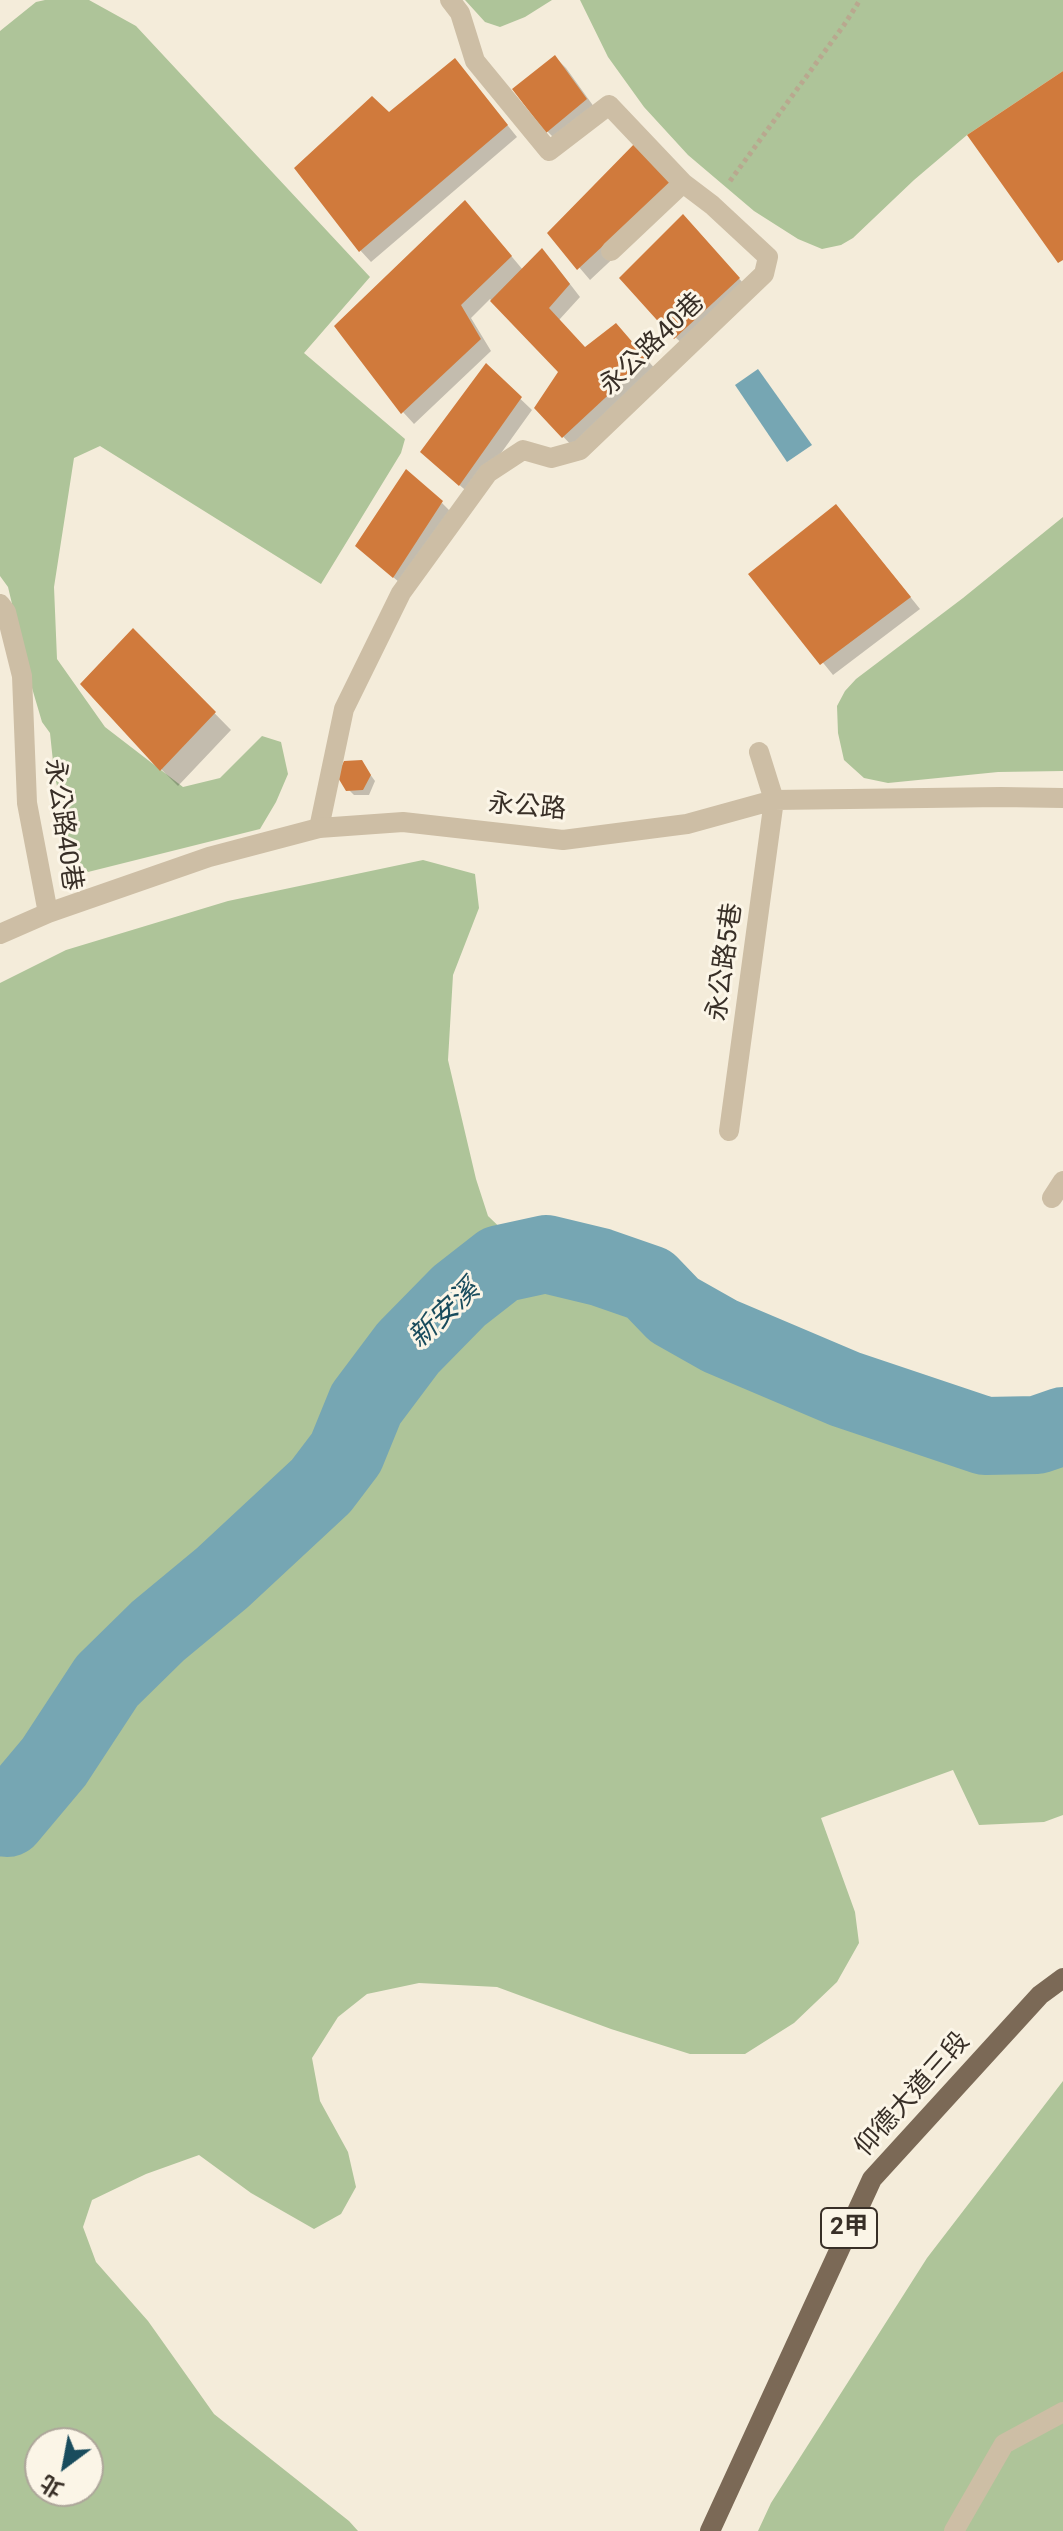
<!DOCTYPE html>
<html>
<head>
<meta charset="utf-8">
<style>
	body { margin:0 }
	#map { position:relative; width:1063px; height:2531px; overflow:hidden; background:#f4ecda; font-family:Roboto,"Noto Sans TC",sans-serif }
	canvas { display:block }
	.north { position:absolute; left:24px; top:2427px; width:80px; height:80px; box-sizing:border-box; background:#fbf5e7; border:2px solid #ada69a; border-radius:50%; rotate:212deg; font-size:22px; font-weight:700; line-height:32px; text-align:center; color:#382f27 }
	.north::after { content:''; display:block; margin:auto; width:28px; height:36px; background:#194c5d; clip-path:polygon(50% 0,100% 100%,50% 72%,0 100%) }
</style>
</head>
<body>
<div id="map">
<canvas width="1063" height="2531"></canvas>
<div class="north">北</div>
</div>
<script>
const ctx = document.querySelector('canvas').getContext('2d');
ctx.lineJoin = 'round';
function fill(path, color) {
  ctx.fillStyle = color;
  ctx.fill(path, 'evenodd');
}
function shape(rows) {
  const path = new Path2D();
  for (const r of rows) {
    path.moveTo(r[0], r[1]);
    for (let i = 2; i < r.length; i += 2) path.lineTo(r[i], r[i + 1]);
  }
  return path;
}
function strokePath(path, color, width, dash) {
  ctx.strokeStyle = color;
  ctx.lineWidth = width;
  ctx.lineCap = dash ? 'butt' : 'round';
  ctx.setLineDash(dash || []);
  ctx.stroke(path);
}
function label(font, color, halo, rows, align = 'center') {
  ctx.font = font + ' Roboto,"Noto Sans TC",sans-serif';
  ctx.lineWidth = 6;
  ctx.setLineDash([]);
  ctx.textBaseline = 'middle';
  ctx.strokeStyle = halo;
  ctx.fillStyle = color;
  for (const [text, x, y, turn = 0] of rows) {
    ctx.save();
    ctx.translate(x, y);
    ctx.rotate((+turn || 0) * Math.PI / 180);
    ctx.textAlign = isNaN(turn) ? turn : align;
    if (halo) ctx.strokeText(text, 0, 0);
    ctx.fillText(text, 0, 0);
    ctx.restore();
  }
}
fill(shape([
	[45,0,89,0,136,26,370,277,304,353,405,439,401,453,321,584,100,446,74,458,54,587,57,659,105,727,183,787,220,778,262,736,281,742,288,774,276,802,260,829,88,872,70,852,54,771,50,733,42,722,32,688,8,587,0,576,0,31,36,2],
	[465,0,552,0,525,17,500,27,485,22],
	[580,0,1063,0,1063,71,967,135,914,180,853,238,841,245,822,249,798,239,754,211,688,155,644,107,608,57],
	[1063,517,1063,771,998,772,888,783,864,778,844,760,838,733,837,706,845,691,856,679,963,598],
	[423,860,475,874,479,908,453,975,448,1060,476,1179,488,1216,560,1285,629,1304,710,1355,844,1406,966,1447,1039,1459,1063,1449,1063,1815,1044,1822,979,1825,953,1770,821,1818,855,1912,859,1943,837,1982,794,2023,745,2054,690,2054,611,2029,497,1987,419,1983,367,1994,338,2017,312,2058,320,2101,348,2152,356,2187,341,2214,314,2229,251,2193,199,2155,146,2174,92,2200,83,2227,96,2262,148,2321,214,2414,349,2521,358,2531,0,2531,0,983,66,950,228,901],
	[40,2443,88,2443,88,2491,40,2491],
	[1063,2081,1063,2531,758,2531,771,2503,927,2258]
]), '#aec499');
fill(shape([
	[758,369,812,445,787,462,735,385]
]), '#76a6b3');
fill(shape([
	[555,57,566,68,597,111,558,142,547,131],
	[455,60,517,137,371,262,360,250,389,114],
	[684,192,590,280,550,233],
	[476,214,523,270,542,251,553,262,580,297,559,320,585,349,627,337,657,371,574,448,536,408,561,372,490,299,471,318,491,351,414,424,403,412,337,327],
	[695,228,750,291,687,348,675,337],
	[486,366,532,410,471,495,434,463],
	[442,503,453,514,405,587,369,557],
	[847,518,920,609,833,675,751,574],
	[134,631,231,730,178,786,161,769],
	[361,762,375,781,369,795,354,795,348,789]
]), '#0003');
strokePath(shape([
	[0,1817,7,1818,54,1762,107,1681,158,1631,222,1578,321,1486,346,1453,366,1404,408,1348,459,1296,500,1264,546,1254,600,1267,649,1284,674,1310,720,1336,845,1389,985,1436,1037,1435,1063,1426]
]), '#76a6b3', 78);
fill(shape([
	[555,55,587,99,546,133,512,89],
	[455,58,508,125,359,252,294,168,372,96,389,112],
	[1063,71,1063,260,1058,263,967,135],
	[639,139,674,180,577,270,547,233],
	[465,200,512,256,461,305,481,339,401,414,334,326],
	[683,214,740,278,674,339,619,278],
	[542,248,570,284,549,308,585,347,616,323,647,359,562,438,534,408,558,372,490,301],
	[486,363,522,397,459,486,420,452],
	[406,469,443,501,393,578,355,546],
	[836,504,911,597,820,665,748,574],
	[133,628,216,712,160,771,80,684],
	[362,760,371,775,363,790,346,791,337,776,344,761]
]), '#d07a3c');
strokePath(shape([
	[730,181,844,25,860,0]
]), '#b9a88f', 5, [4, 4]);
strokePath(shape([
	[611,251,683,183],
	[319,828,344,709,401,593,488,473,523,450,551,458,580,450,764,274,768,257,712,205,683,183,609,105,549,151,475,61,460,13,450,0],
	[954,2531,1004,2444,1063,2412]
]), '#cdbea5', 20);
strokePath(shape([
	[0,604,6,612,22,676,27,803,48,913],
	[0,934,48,913,209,857,319,828,403,822,563,840,687,824,774,800,1001,797,1063,798],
	[729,1131,774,800,759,752],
	[1052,1198,1063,1181]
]), '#cdbea5', 20);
strokePath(shape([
	[710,2531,872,2179,1040,1995,1063,1978]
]), '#7b6956', 20);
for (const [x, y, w] of [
	[849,2228,56]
]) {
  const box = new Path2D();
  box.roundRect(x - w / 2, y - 20, w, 40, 6);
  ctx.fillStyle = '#fbf5e7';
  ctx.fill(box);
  strokePath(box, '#382f27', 2);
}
label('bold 24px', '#382f27', null, [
	["2甲",849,2228]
]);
label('26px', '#382f27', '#fbf5e7', [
	["永公路40巷",653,345,-44],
	["永公路",527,808,5],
	["永公路40巷",62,825,82],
	["永公路5巷",726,962,-82],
	["仰德大道三段",913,2095,-48]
]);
label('italic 28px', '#194c5d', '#fbf5e7', [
	["新安溪",445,1315,-43]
]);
</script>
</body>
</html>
